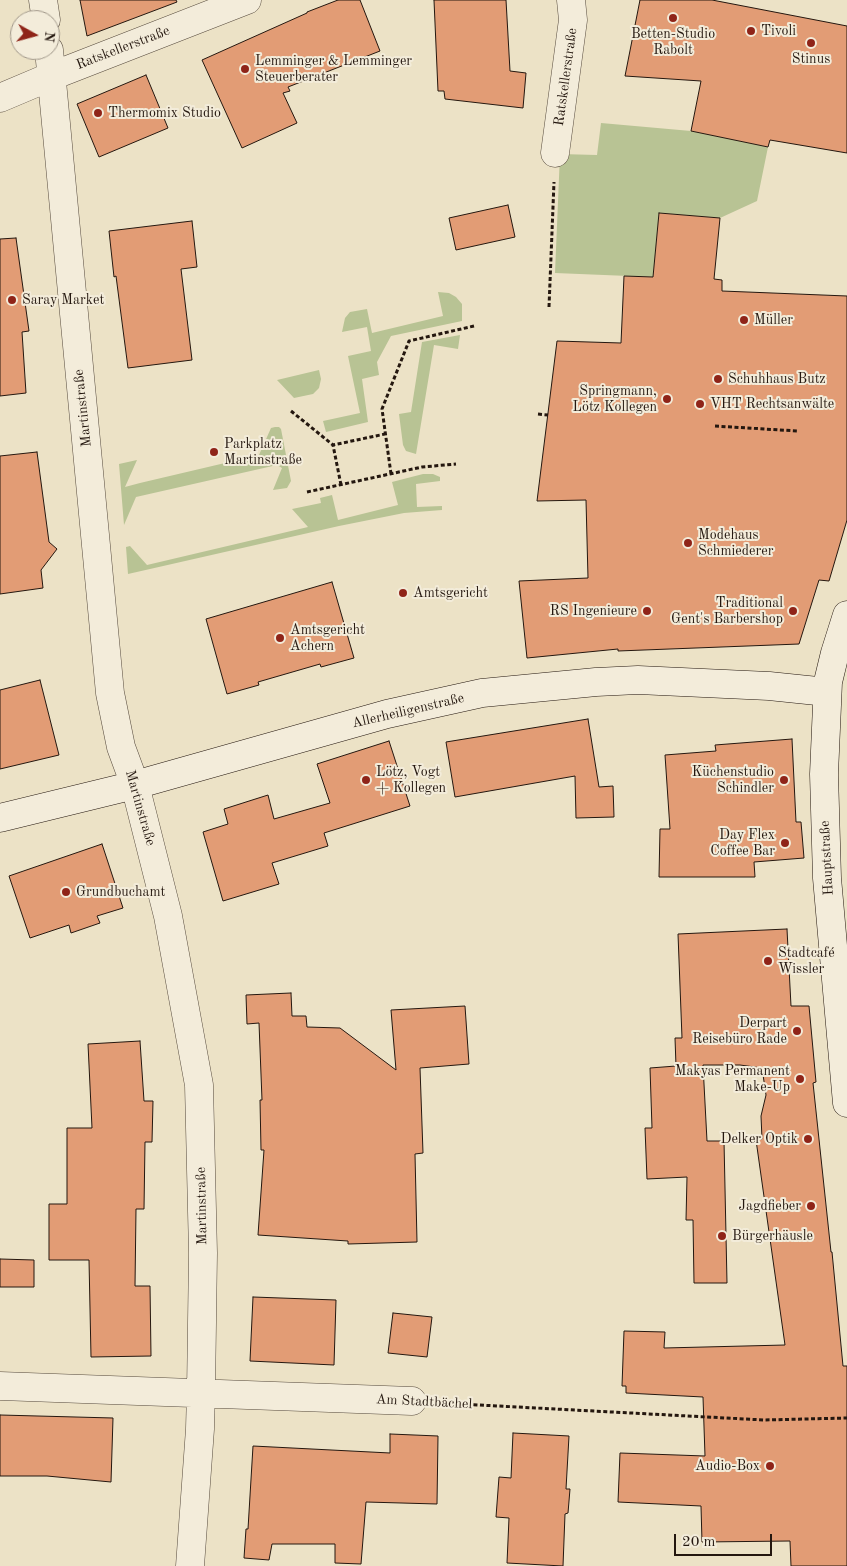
<!DOCTYPE html>
<html>
<head>
<meta charset="utf-8">
<style>
	body { margin:0 }
	#map { position:relative; width:847px; height:1566px; overflow:hidden; background:#ece2c6; font-family:"Old Standard TT",serif }
	canvas { display:block }
	.north { position:absolute; left:10px; top:10px; width:50px; height:50px; box-sizing:border-box; background:#f3ecda; border:1px solid #a09789; border-radius:50%; rotate:97deg; font-size:14px; font-weight:700; line-height:20px; text-align:center; color:#24170f }
	.north::after { content:''; display:block; margin:auto; width:18px; height:22px; background:#8f2418; clip-path:polygon(50% 0,100% 100%,50% 72%,0 100%) }
	.scale { position:absolute; left:674px; top:1534px; width:98px; height:22px; box-sizing:border-box; border:2px solid #24170f; border-top:0; padding-left:6px; font-size:15px; line-height:18px; white-space:nowrap; color:#24170f; -webkit-text-stroke:4px #f3ecda; paint-order:stroke }
</style>
</head>
<body>
<div id="map">
<canvas width="847" height="1566"></canvas>
<div class="north">N</div>
<div class="scale">20 m</div>
</div>
<script>
const ctx = document.querySelector('canvas').getContext('2d');
ctx.lineJoin = 'round';
function fill(path, color) {
  ctx.fillStyle = color;
  ctx.fill(path, 'evenodd');
}
function shape(rows) {
  const path = new Path2D();
  for (const r of rows) {
    path.moveTo(r[0], r[1]);
    for (let i = 2; i < r.length; i += 2) path.lineTo(r[i], r[i + 1]);
  }
  return path;
}
function strokePath(path, color, width, dash) {
  ctx.strokeStyle = color;
  ctx.lineWidth = width;
  ctx.lineCap = dash ? 'butt' : 'round';
  ctx.setLineDash(dash || []);
  ctx.stroke(path);
}
function label(font, color, halo, rows, align = 'center') {
  ctx.font = font + ' "Old Standard TT",serif';
  ctx.lineWidth = 4;
  ctx.setLineDash([]);
  ctx.textBaseline = 'middle';
  ctx.strokeStyle = halo;
  ctx.fillStyle = color;
  for (const [text, x, y, turn = 0] of rows) {
    ctx.save();
    ctx.translate(x, y);
    ctx.rotate((+turn || 0) * Math.PI / 180);
    ctx.textAlign = isNaN(turn) ? turn : align;
    if (halo) ctx.strokeText(text, 0, 0);
    ctx.fillText(text, 0, 0);
    ctx.restore();
  }
}
fill(shape([
	[601,123,691,131,768,147,757,201,720,218,659,213,653,277,555,273,560,154,597,155],
	[438,292,449,293,456,297,462,304,462,321,391,336,377,362,379,375,362,379,368,422,326,432,323,421,360,413,348,356,371,351,367,327,342,332,345,318,350,312,367,309,372,333,443,316],
	[460,335,458,349,434,345,416,454,406,451,403,445,399,414,411,412,422,342],
	[319,370,321,379,319,388,313,394,294,398,277,380],
	[275,427,279,427,281,429,291,481,287,488,273,490,282,468,277,465,136,497,124,525,119,464,137,460,125,487,140,483,259,455,271,428],
	[423,474,433,474,440,477,440,481,416,484,417,507,442,506,442,510,404,513,339,526,128,574,126,547,130,546,147,565,308,527,292,509,321,503,320,498,332,495,338,520,398,505,392,482]
]), '#b8c394');
const building = shape([
	[80,0,176,0,177,2,87,36,80,0],
	[338,0,360,0,380,51,288,87,290,91,283,93,297,123,242,148,202,60,307,13,307,12,338,0],
	[434,0,506,0,510,71,526,73,523,108,445,99,444,91,438,91,434,0],
	[640,0,712,0,847,26,847,153,770,140,768,147,691,131,701,81,625,76,640,0],
	[146,75,168,128,99,157,77,104,146,75],
	[508,205,515,237,456,250,449,218,508,205],
	[659,213,720,218,714,279,722,280,722,291,847,296,847,520,829,581,819,580,799,644,618,651,618,649,527,658,519,581,588,578,586,500,537,501,557,341,621,343,624,276,653,277,659,213],
	[192,221,197,267,181,269,192,360,128,368,116,276,114,277,109,231,192,221],
	[16,238,29,331,22,332,26,393,0,396,0,239,16,238],
	[37,452,49,542,57,549,41,570,43,588,0,594,0,456,37,452],
	[332,582,354,658,321,667,320,664,258,682,259,685,227,694,206,619,332,582],
	[40,680,59,755,0,769,0,690,40,680],
	[588,719,599,787,613,786,614,817,576,818,575,776,455,797,446,742,588,719],
	[792,739,796,822,801,822,804,858,754,862,755,877,659,877,660,829,670,829,665,755,716,751,715,745,792,739],
	[389,741,410,806,324,833,328,846,272,863,279,884,223,901,203,832,228,824,224,809,268,795,274,819,330,803,317,764,389,741],
	[102,844,123,908,97,916,100,923,71,933,69,925,30,938,9,876,102,844],
	[787,929,791,1006,809,1006,816,1082,813,1083,831,1252,832,1252,843,1366,847,1366,847,1566,791,1566,790,1541,702,1542,701,1506,618,1502,620,1453,705,1456,703,1397,626,1393,626,1386,622,1386,624,1331,665,1332,664,1348,785,1345,756,1140,762,1139,761,1116,766,1095,762,1068,740,1065,703,1065,707,1141,724,1141,727,1283,694,1283,693,1220,686,1220,687,1177,647,1179,645,1128,652,1128,650,1068,676,1066,675,1038,682,1038,678,934,787,929],
	[291,993,292,1016,306,1016,307,1027,340,1028,396,1070,391,1010,465,1006,469,1064,420,1068,423,1153,415,1154,417,1242,348,1244,348,1241,258,1235,264,1150,261,1150,260,1100,262,1100,259,1023,247,1024,246,995,291,993],
	[140,1041,144,1101,153,1101,152,1142,145,1142,144,1209,136,1209,135,1286,150,1286,151,1356,91,1357,89,1260,49,1260,49,1204,67,1204,67,1128,92,1128,88,1044,140,1041],
	[0,1259,34,1260,34,1287,0,1287,0,1259],
	[253,1297,336,1300,334,1365,250,1361,253,1297],
	[393,1313,432,1317,427,1357,388,1353,393,1313],
	[0,1415,113,1418,111,1482,47,1476,0,1476,0,1415],
	[513,1433,569,1436,566,1489,570,1489,568,1513,565,1514,563,1566,507,1563,509,1518,496,1517,499,1477,511,1478,513,1433],
	[390,1434,438,1436,437,1504,366,1502,361,1564,335,1563,335,1544,272,1544,269,1560,244,1558,246,1529,248,1529,253,1446,390,1453,390,1434]
]);
fill(building, '#e29c75');
strokePath(building, '#24170f', 1);
const street = shape([
	[43,0,46,20],
	[49,50,110,693,121,747,135,785,168,916,199,1085,203,1253,201,1392,200,1429,190,1566],
	[0,98,52,76,247,0],
	[555,153,573,20,571,0],
	[0,1386,412,1401]
]);
const secondary = shape([
	[847,615,835,653,828,682,824,774,827,878,847,1103],
	[0,818,135,785,387,714,482,693,596,682,638,680,769,686,827,692]
]);
strokePath(street, '#564a3d', 29);
strokePath(secondary, '#24170f', 29);
strokePath(shape([
	[549,307,554,182],
	[291,411,333,445],
	[538,414,548,415],
	[715,426,797,431],
	[391,474,382,409,409,341,474,326],
	[341,485,333,445,385,434],
	[307,492,422,467,456,464],
	[441,1403,764,1420,847,1418]
]), '#24170f', 3, [4, 2.5]);
strokePath(street, '#f3ecda', 28);
strokePath(secondary, '#f3ecda', 28);
for (const [x, y, r, color] of [
	[673,18,5,"#8f2418"],
	[751,31,5,"#8f2418"],
	[811,43,5,"#8f2418"],
	[245,69,5,"#8f2418"],
	[98,113,5,"#8f2418"],
	[12,300,5,"#8f2418"],
	[744,320,5,"#8f2418"],
	[718,379,5,"#8f2418"],
	[667,399,5,"#8f2418"],
	[700,404,5,"#8f2418"],
	[214,452,5,"#8f2418"],
	[688,543,5,"#8f2418"],
	[403,593,5,"#8f2418"],
	[647,611,5,"#8f2418"],
	[793,611,5,"#8f2418"],
	[280,638,5,"#8f2418"],
	[366,780,5,"#8f2418"],
	[784,780,5,"#8f2418"],
	[785,843,5,"#8f2418"],
	[66,892,5,"#8f2418"],
	[768,961,5,"#8f2418"],
	[797,1031,5,"#8f2418"],
	[800,1079,5,"#8f2418"],
	[808,1139,5,"#8f2418"],
	[811,1206,5,"#8f2418"],
	[722,1236,5,"#8f2418"],
	[770,1466,5,"#8f2418"]
]) {
  const dot = new Path2D();
  dot.arc(x, y, r, 0, 2 * Math.PI);
  ctx.fillStyle = color;
  ctx.fill(dot);
  strokePath(dot, '#f3ecda', 2);
}
label('14px', '#24170f', '#f3ecda', [
	["Tivoli",761,31],
	["Betten-Studio",673,34,"center"],
	["Rabolt",673,50,"center"],
	["Stinus",811,59,"center"],
	["Lemminger & Lemminger",255,61],
	["Steuerberater",255,77],
	["Thermomix Studio",108,113],
	["Saray Market",22,300],
	["Müller",754,320],
	["Schuhhaus Butz",728,379],
	["Springmann,",657,391,"right"],
	["Lötz Kollegen",657,407,"right"],
	["VHT Rechtsanwälte",710,404],
	["Parkplatz",224,444],
	["Martinstraße",224,460],
	["Modehaus",698,535],
	["Schmiederer",698,551],
	["Amtsgericht",413,593],
	["Traditional",783,603,"right"],
	["Gent's Barbershop",783,619,"right"],
	["RS Ingenieure",637,611,"right"],
	["Amtsgericht",290,630],
	["Achern",290,646],
	["Lötz, Vogt",376,772],
	["+ Kollegen",376,788],
	["Küchenstudio",774,772,"right"],
	["Schindler",774,788,"right"],
	["Day Flex",775,835,"right"],
	["Coffee Bar",775,851,"right"],
	["Grundbuchamt",76,892],
	["Stadtcafé",778,953],
	["Wissler",778,969],
	["Derpart",787,1023,"right"],
	["Reisebüro Rade",787,1039,"right"],
	["Makyas Permanent",790,1071,"right"],
	["Make-Up",790,1087,"right"],
	["Delker Optik",798,1139,"right"],
	["Jagdfieber",801,1206,"right"],
	["Bürgerhäusle",732,1236],
	["Audio-Box",760,1466,"right"]
], 'left');
label('14px', '#24170f', '#f3ecda', [
	["Ratskellerstraße",123,48,-21],
	["Ratskellerstraße",566,77,-82],
	["Martinstraße",83,408,-96],
	["Allerheiligenstraße",408,711,-13],
	["Martinstraße",140,808,74],
	["Hauptstraße",827,858,-93],
	["Martinstraße",202,1206,-91],
	["Am Stadtbächel",424,1402,3]
]);
</script>
</body>
</html>
